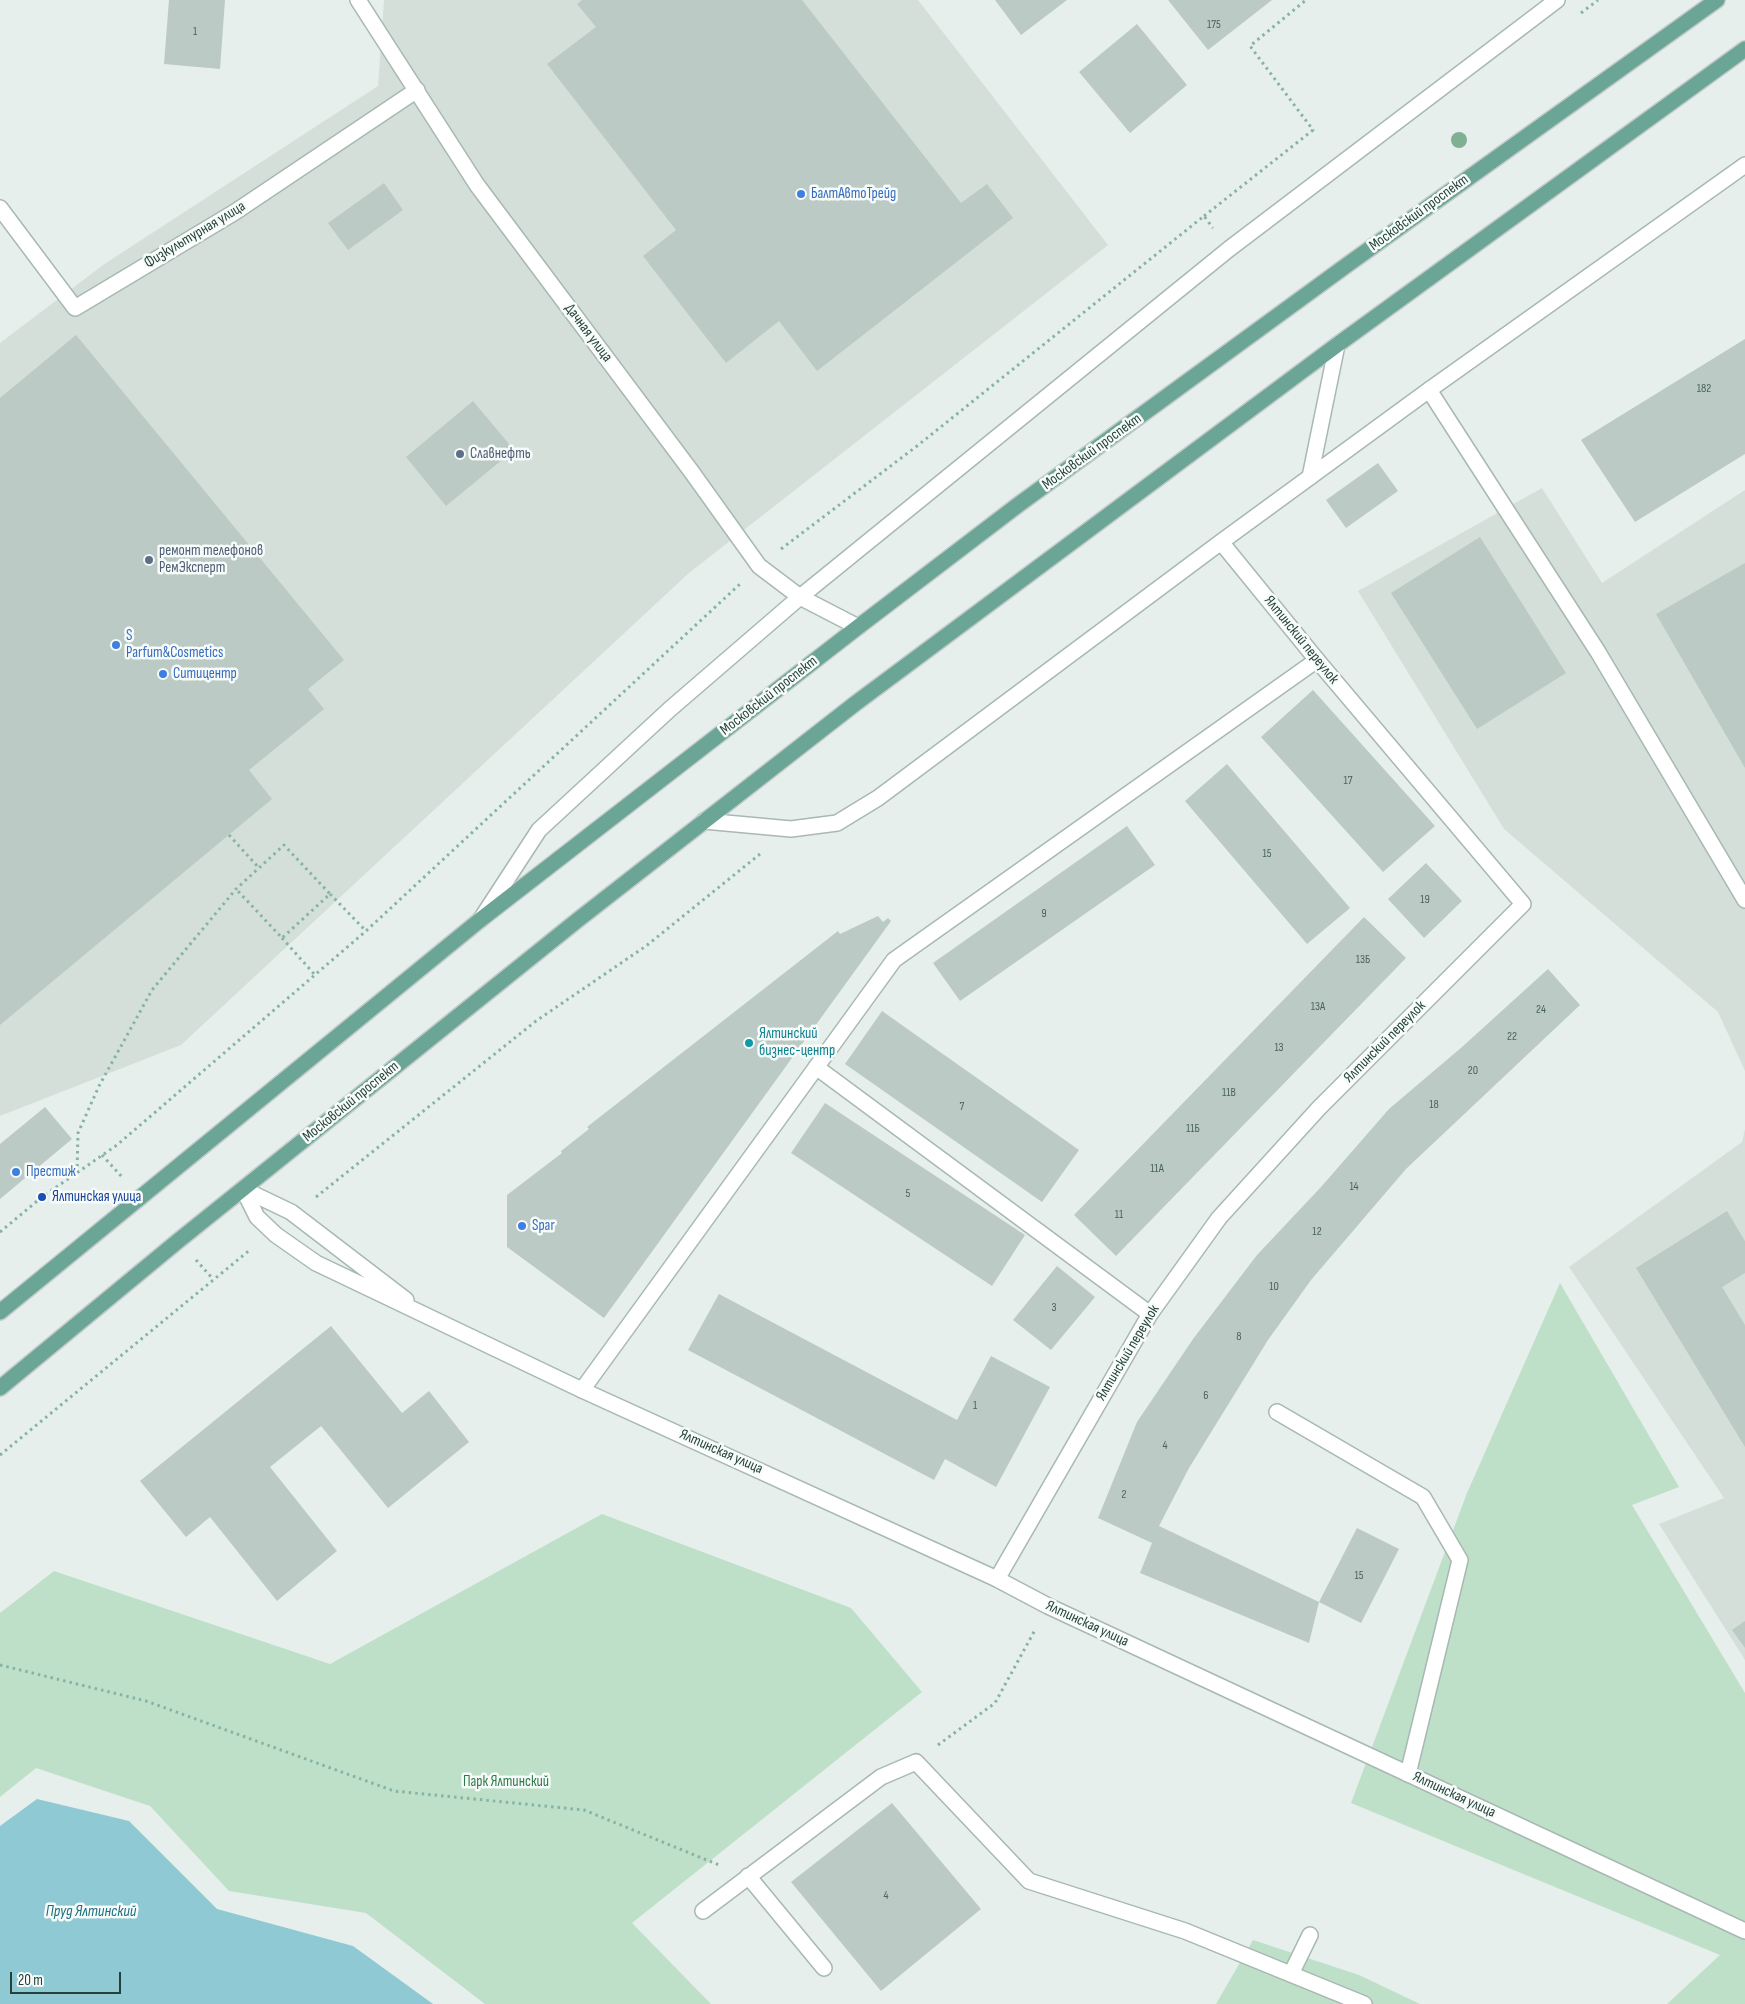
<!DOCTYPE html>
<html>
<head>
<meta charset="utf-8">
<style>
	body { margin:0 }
	#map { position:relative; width:1745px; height:2004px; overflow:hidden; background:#e6efeb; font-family:"Sofia Sans Condensed",sans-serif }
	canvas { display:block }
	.scale { position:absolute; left:10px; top:1972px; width:111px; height:22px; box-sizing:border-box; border:2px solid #24423a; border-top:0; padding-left:6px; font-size:15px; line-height:18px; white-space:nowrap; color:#24423a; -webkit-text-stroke:4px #f7fbf9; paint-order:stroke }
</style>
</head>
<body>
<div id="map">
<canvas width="1745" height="2004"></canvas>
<div class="scale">20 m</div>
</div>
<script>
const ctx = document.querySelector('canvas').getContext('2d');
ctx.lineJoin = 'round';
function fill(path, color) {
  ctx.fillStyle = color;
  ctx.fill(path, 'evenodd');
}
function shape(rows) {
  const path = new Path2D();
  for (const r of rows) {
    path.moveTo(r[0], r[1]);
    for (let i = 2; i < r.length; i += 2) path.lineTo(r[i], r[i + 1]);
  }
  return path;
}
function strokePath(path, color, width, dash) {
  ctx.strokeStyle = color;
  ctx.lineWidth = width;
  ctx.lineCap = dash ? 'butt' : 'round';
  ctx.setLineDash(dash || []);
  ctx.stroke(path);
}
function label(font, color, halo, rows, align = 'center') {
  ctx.font = font + ' "Sofia Sans Condensed",sans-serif';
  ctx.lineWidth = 5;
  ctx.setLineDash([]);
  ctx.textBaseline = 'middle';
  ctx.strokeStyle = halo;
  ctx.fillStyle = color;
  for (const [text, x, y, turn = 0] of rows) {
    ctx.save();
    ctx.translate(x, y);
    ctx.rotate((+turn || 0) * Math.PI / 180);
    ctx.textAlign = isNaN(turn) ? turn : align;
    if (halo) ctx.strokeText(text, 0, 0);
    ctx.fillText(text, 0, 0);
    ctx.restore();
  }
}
fill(shape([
	[384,0,918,0,1108,245,689,573,181,1045,0,1116,0,343,103,265,378,86],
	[1542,488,1602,583,1745,490,1745,1071,1718,1012,1504,829,1358,591],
	[1745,1129,1745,1660,1659,1524,1724,1498,1569,1267,1742,1142]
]), '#d4dfda');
fill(shape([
	[1560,1283,1679,1487,1632,1505,1745,1693,1745,2004,1667,2004,1720,1955,1351,1803,1467,1493],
	[602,1514,851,1608,922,1692,632,1923,711,2004,485,2004,366,1913,229,1891,150,1806,36,1768,0,1797,0,1613,54,1571,330,1664],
	[1253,1940,1359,1975,1420,2004,1216,2004]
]), '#bfe0c8');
fill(shape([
	[37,1799,129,1821,217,1909,353,1946,433,2004,0,2004,0,1826]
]), '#8ec9d4');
fill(shape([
	[169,0,225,0,220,69,164,64],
	[582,0,802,0,961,203,987,184,1013,218,817,371,779,321,726,363,643,256,676,230,547,64,596,27,577,4],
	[995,0,1067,0,1021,35],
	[1168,0,1272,0,1208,50],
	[1137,24,1187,85,1130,133,1079,72],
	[384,183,403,210,348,250,328,223],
	[76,335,344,660,308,689,324,709,249,770,272,799,0,1025,0,398],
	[1745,339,1745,454,1635,522,1581,440],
	[473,401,514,450,446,506,406,457],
	[1378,463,1398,491,1346,528,1326,500],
	[1480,537,1566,673,1477,729,1391,593],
	[1745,563,1745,768,1656,614],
	[1313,690,1435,826,1383,872,1261,737],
	[1227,764,1350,908,1307,944,1185,801],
	[1127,826,1155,865,960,1001,933,963],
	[1426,863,1462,901,1424,938,1388,899],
	[878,916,883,922,888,918,891,921,604,1318,507,1247,507,1195,562,1153,561,1151,589,1129,587,1127,838,931,840,934],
	[1364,917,1406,958,1116,1256,1074,1215],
	[1548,969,1580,1005,1406,1169,1311,1280,1268,1340,1189,1468,1159,1526,1319,1602,1309,1643,1140,1573,1152,1543,1098,1518,1137,1422,1193,1339,1257,1255,1321,1187,1389,1109,1462,1047],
	[882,1011,1079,1150,1042,1202,845,1064],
	[825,1103,1025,1235,992,1286,791,1153],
	[45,1107,72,1139,0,1199,0,1144],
	[1727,1211,1745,1241,1745,1273,1722,1287,1745,1325,1745,1447,1636,1268],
	[1057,1266,1095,1297,1051,1350,1013,1320],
	[719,1294,957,1420,991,1356,1050,1387,996,1487,945,1459,934,1480,688,1350],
	[331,1326,402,1413,429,1391,469,1442,388,1508,321,1426,270,1467,337,1551,277,1601,210,1517,186,1537,140,1481],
	[1357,1528,1399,1549,1361,1623,1319,1602],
	[1745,1621,1745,1648,1732,1630],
	[892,1803,981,1909,881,1991,791,1882]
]), '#bbcac4');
const service = shape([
	[1429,390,1598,652,1745,900],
	[1310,477,1337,345],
	[816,1067,1150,1314],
	[582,1390,894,960,1317,660],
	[1277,1412,1423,1497,1460,1560,1408,1774],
	[748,1876,824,1968],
	[703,1911,881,1777,916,1762,1029,1881,1185,1931,1364,2004],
	[1291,1974,1310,1935]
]);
const minor = shape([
	[0,208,75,308,235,212,417,90],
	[704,821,791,829,837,823,878,798,1221,542,1429,390,1745,165],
	[481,919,539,830,670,709,800,597,1229,249,1557,0],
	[997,1579,1150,1314,1219,1218,1319,1108,1523,904,1317,660,1221,542]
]);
const tertiary = shape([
	[358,0,477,185,691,471,759,566,800,597,858,627],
	[243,1189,257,1217,276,1235,316,1263,582,1390,997,1579,1048,1606,1745,1931],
	[243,1189,291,1212,406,1300]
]);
const primary = shape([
	[0,1312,480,920,858,627,1018,505,1347,265,1717,0],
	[0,1388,178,1241,579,919,856,703,1337,345,1745,49]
]);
strokePath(service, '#a8b8b2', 18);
strokePath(minor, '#a8b8b2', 18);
strokePath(tertiary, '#a8b8b2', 18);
strokePath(primary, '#c2cac8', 18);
strokePath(shape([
	[1581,13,1598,0],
	[1204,216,1313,130,1250,46,1306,0],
	[781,549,917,446,1204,216,1213,228],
	[229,835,259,868],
	[330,894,366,931],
	[282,938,315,975],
	[102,1155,122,1177],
	[77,1173,78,1133,99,1086,152,990,236,889,284,845,330,894,282,938,236,889],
	[316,1197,536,1021,646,946,760,854],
	[0,1232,42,1197,117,1145,366,931,740,584],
	[196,1260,213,1279],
	[0,1455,251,1249],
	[0,1665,146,1701,394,1791,584,1810,719,1865],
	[938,1745,995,1703,1035,1630]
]), '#86b3a5', 3, [2.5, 4]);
strokePath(service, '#fff', 15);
strokePath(minor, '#fff', 15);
strokePath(tertiary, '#fff', 15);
strokePath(primary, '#6aa596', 15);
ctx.fillStyle = '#80af93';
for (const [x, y] of [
	[1459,140]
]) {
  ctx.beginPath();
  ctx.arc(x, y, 8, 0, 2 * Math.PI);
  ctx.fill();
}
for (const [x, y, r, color] of [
	[801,194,5,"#3f7fe0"],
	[460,454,5,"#5c6f8a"],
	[149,560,5,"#5c6f8a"],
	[116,645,5,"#3f7fe0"],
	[163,674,5,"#3f7fe0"],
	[749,1043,5,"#0f9aa8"],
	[16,1172,5,"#3f7fe0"],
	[42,1197,5,"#1a4fb4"],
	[522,1226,5,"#3f7fe0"]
]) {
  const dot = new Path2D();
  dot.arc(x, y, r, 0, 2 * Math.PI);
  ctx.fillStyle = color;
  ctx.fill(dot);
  strokePath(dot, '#f7fbf9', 2);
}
label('12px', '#4a645c', null, [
	["175",1214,25],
	["1",195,32],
	["182",1704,389],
	["17",1348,781],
	["15",1267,854],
	["19",1425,900],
	["9",1044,914],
	["13Б",1363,960],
	["13А",1318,1007],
	["24",1541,1010],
	["22",1512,1037],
	["13",1279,1048],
	["20",1473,1071],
	["11В",1229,1093],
	["18",1434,1105],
	["7",962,1107],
	["11Б",1193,1129],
	["11А",1157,1169],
	["14",1354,1187],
	["5",908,1194],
	["11",1119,1215],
	["12",1317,1232],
	["10",1274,1287],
	["3",1054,1308],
	["8",1239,1337],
	["6",1206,1396],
	["1",975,1406],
	["4",1165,1446],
	["2",1124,1495],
	["15",1359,1576],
	["4",886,1896]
]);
label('15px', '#366cbe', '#f7fbf9', [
	["БалтАвтоТрейд",811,194],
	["S",126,636],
	["Parfum&Cosmetics",126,653],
	["Ситицентр",173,674],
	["Престиж",26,1172],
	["Spar",532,1226]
], 'left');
label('15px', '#24423a', '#f7fbf9', [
	["Московский проспект",1419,213,-36],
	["Физкультурная улица",195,235,-31],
	["Дачная улица",588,333,53],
	["Московский проспект",1092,452,-36],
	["Ялтинский переулок",1301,640,51],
	["Московский проспект",769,696,-38],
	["Ялтинский переулок",1385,1042,-45],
	["Московский проспект",351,1102,-39],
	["Ялтинский переулок",1128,1353,-59],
	["Ялтинская улица",721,1452,24],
	["Ялтинская улица",1087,1624,25],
	["Ялтинская улица",1454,1795,25]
]);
label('15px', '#4e5e75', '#f7fbf9', [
	["Славнефть",470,454],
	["ремонт телефонов",159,551],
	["РемЭксперт",159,568]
], 'left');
label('15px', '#0d838f', '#f7fbf9', [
	["Ялтинский",759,1034],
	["бизнес-центр",759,1051]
], 'left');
label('15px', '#164399', '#f7fbf9', [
	["Ялтинская улица",52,1197]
], 'left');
label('15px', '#2d7a4b', '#f7fbf9', [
	["Парк Ялтинский",506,1782]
]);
label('italic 16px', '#1c6f80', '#f7fbf9', [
	["Пруд Ялтинский",91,1912]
]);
</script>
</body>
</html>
